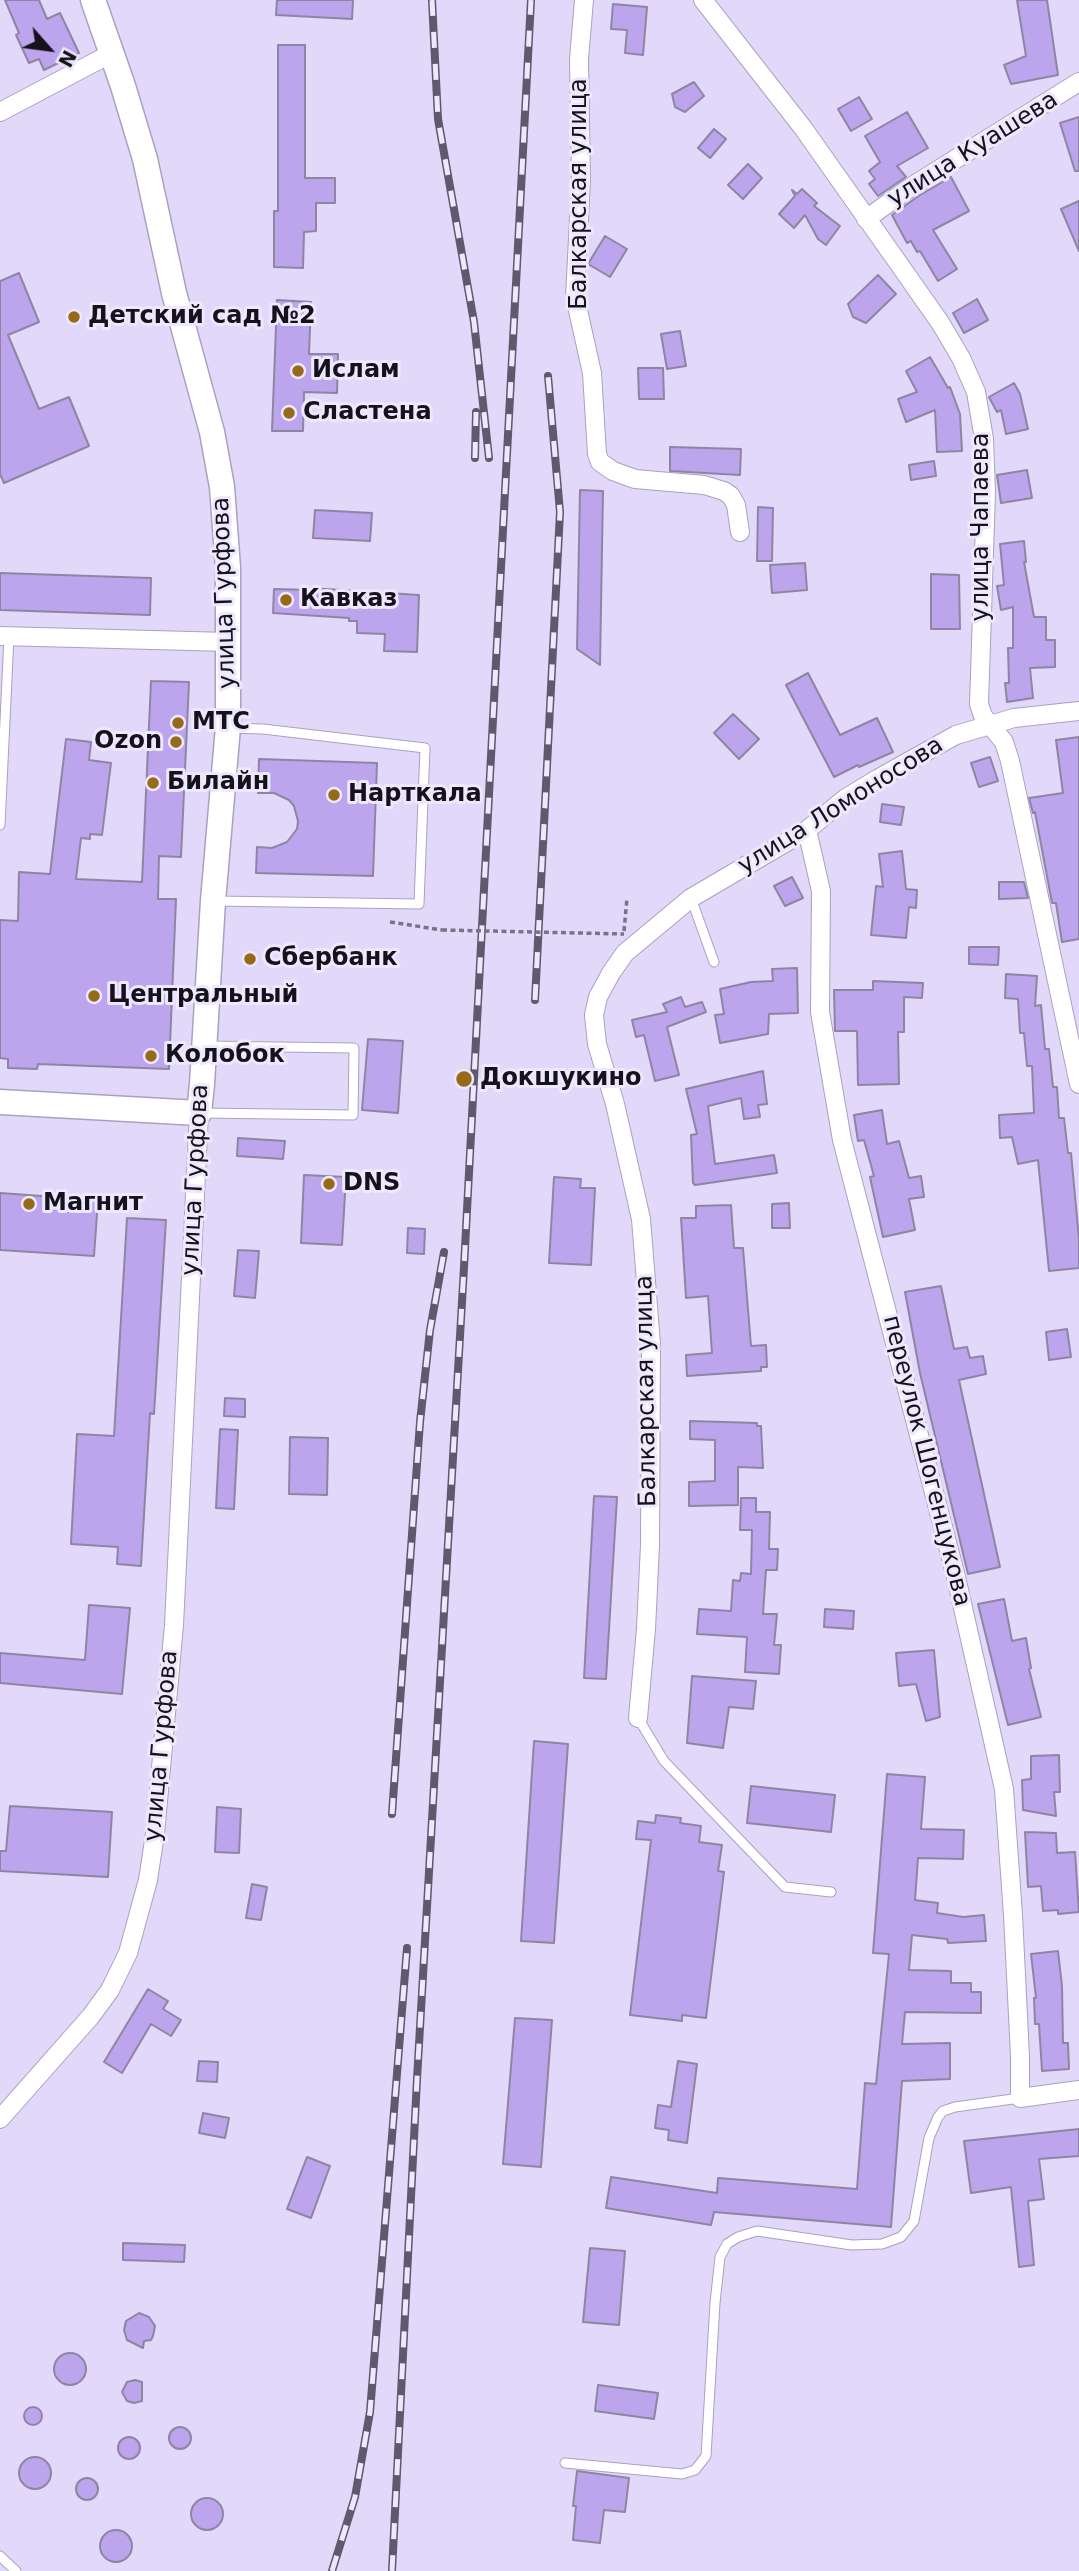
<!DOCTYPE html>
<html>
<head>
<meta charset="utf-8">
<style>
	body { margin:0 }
	#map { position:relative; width:1079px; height:2571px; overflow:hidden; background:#e2d8f9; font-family:"DejaVu Sans",sans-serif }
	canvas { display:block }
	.north { position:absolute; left:14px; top:14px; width:70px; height:70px; -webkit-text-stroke:5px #ede8fc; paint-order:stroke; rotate:118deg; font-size:19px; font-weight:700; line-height:28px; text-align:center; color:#15121d }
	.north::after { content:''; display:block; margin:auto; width:24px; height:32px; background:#15121d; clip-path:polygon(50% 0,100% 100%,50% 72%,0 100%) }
</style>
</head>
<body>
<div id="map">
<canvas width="1079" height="2571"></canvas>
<div class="north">N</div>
</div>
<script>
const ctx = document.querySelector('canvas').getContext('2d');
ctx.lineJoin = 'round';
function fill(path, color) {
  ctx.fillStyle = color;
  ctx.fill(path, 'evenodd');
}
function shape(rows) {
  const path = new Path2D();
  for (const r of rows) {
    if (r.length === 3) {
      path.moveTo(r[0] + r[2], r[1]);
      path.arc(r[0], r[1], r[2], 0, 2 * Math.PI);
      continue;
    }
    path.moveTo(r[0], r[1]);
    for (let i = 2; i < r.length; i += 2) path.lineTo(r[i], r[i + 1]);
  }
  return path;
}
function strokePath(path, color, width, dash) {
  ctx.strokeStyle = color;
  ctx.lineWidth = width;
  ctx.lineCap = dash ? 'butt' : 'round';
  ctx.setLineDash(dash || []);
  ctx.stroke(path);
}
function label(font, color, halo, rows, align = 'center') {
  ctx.font = font + ' "DejaVu Sans",sans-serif';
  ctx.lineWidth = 6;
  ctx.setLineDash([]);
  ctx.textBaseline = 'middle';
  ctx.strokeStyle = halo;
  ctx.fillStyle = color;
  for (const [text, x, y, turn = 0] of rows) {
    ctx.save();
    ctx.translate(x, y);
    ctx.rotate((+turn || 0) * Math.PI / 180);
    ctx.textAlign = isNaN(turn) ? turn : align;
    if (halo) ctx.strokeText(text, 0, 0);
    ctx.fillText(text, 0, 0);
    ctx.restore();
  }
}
const building = shape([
	[5,0,39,0,47,19,60,13,79,53,44,70,39,59,29,63,16,35,19,33,5,0],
	[277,0,353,0,352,19,276,15,277,0],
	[1017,0,1047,0,1058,75,1011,84,1004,65,1026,56,1017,0],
	[613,4,647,7,643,55,625,53,627,30,611,29,613,4],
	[278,45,305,45,305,178,335,178,335,203,316,203,316,231,304,232,303,268,274,267,274,211,278,211,278,45],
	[694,82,704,96,685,112,675,107,672,94,694,82],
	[859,97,872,119,851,131,838,109,859,97],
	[907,112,928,148,897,166,906,177,878,196,869,184,875,179,869,171,880,162,865,136,907,112],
	[1079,117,1079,171,1075,171,1060,123,1079,117],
	[714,129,726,139,710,158,698,148,714,129],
	[748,164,762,178,743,199,728,185,748,164],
	[951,177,969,211,933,230,957,269,938,281,920,251,917,252,911,241,907,243,892,215,920,195,951,177],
	[802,189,817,203,814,206,840,226,826,245,818,239,805,215,794,228,779,214,795,196,792,190,797,194,802,189],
	[1079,201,1079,251,1061,209,1079,201],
	[605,236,627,249,610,277,588,264,605,236],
	[19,273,39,322,8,335,39,409,69,397,89,446,4,483,0,474,0,281,19,273],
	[878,275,896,294,866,323,853,317,848,304,878,275],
	[977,299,988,320,964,333,953,313,977,299],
	[277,300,311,302,309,354,338,354,337,393,304,392,303,431,272,431,277,300],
	[680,331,686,366,667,369,661,334,680,331],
	[930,357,948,388,950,387,960,414,962,451,937,452,935,410,906,422,898,399,917,392,906,371,930,357],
	[638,368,663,368,664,399,639,399,638,368],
	[1014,383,1020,394,1028,429,1006,434,1001,410,997,412,989,397,1014,383],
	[670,447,741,449,740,475,670,471,670,447],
	[934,461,936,476,911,480,909,465,934,461],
	[1027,470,1032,498,1001,503,997,475,1027,470],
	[580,490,603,491,600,665,577,649,580,490],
	[758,507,773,508,772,561,757,561,758,507],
	[315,510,372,513,370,541,313,538,315,510],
	[1024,541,1026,562,1024,562,1034,617,1046,617,1046,640,1055,640,1055,667,1030,668,1033,698,1007,702,1005,683,1009,683,1008,648,1013,648,1013,607,1001,610,997,586,1004,585,1000,544,1024,541],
	[805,563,807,590,772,593,770,565,805,563],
	[0,573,151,578,150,615,0,610,0,573],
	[931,574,959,575,960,629,931,629,931,574],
	[310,588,419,595,417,652,384,651,385,634,357,633,357,621,349,621,349,618,273,613,274,589,310,590,310,588],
	[808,673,840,735,877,718,893,752,859,767,858,765,834,777,786,685,808,673],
	[151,681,189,682,181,857,159,856,158,899,176,899,169,1069,38,1064,37,1069,8,1068,8,1059,0,1058,0,920,18,921,19,872,50,874,66,739,91,742,89,760,111,763,102,835,90,834,90,839,81,838,76,879,142,882,151,681],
	[733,714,759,739,739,759,714,733,733,714],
	[1079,737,1079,939,1062,942,1056,903,1052,903,1035,812,1033,813,1029,798,1063,793,1056,740,1079,737],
	[990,757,998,781,979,787,971,763,990,757],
	[259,759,377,763,373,876,256,873,257,847,272,848,287,842,297,829,298,821,294,806,289,800,274,793,258,793,259,759],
	[882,804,904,807,901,825,880,822,882,804],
	[902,851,906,889,917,890,916,908,909,907,906,938,871,935,876,886,883,887,879,854,902,851],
	[792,877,803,898,785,906,774,886,792,877],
	[999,882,1024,882,1028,898,999,899,999,882],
	[969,947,999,947,998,965,969,964,969,947],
	[797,968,798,1013,769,1014,768,1034,720,1043,715,1015,724,1014,720,989,751,982,773,981,772,969,797,968],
	[1006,974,1037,976,1035,1006,1041,1005,1045,1049,1049,1049,1053,1087,1057,1087,1059,1118,1064,1118,1068,1153,1071,1153,1079,1239,1079,1268,1049,1271,1038,1160,1018,1164,1012,1137,1000,1138,999,1115,1034,1113,1032,1066,1027,1066,1024,1033,1020,1033,1018,999,1005,998,1006,974],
	[873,981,923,983,922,998,904,997,904,1032,898,1032,899,1084,858,1085,857,1031,835,1031,834,990,873,990,873,981],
	[681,997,685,1007,702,1002,706,1012,667,1027,679,1075,655,1081,644,1035,636,1037,632,1020,667,1012,663,1004,681,997],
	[368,1039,403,1041,398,1113,362,1110,368,1039],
	[763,1071,767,1104,758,1105,760,1117,744,1119,741,1098,708,1106,715,1164,774,1155,777,1173,695,1185,693,1183,691,1135,697,1134,686,1089,763,1071],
	[882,1110,887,1144,899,1141,909,1178,921,1176,924,1197,909,1199,915,1230,883,1237,870,1177,874,1176,864,1140,858,1141,854,1115,882,1110],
	[238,1138,285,1141,283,1159,237,1156,238,1138],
	[304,1175,346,1177,342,1245,301,1243,304,1175],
	[554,1177,581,1179,580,1188,595,1188,591,1265,549,1263,554,1177],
	[0,1193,98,1200,94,1256,0,1250,0,1193],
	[789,1203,790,1228,772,1228,772,1204,789,1203],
	[731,1205,734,1248,743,1248,751,1346,766,1345,767,1367,761,1367,761,1371,687,1376,686,1355,712,1353,708,1296,686,1298,681,1218,696,1218,696,1206,731,1205],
	[127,1218,166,1220,154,1414,150,1413,141,1566,117,1564,118,1547,71,1544,77,1434,114,1436,127,1218],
	[408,1228,425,1229,424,1254,407,1253,408,1228],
	[238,1250,259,1251,255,1298,234,1296,238,1250],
	[941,1286,954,1349,967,1347,970,1358,983,1356,986,1374,959,1380,1000,1567,968,1574,920,1373,905,1292,941,1286],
	[1067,1329,1071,1357,1049,1360,1046,1332,1067,1329],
	[225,1398,245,1399,245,1417,224,1416,225,1398],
	[690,1421,757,1423,757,1426,761,1426,763,1468,738,1467,738,1505,689,1506,689,1482,715,1481,715,1440,690,1439,690,1421],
	[220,1429,238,1430,234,1509,216,1508,220,1429],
	[290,1437,328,1438,327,1495,289,1494,290,1437],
	[594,1496,617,1497,606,1679,584,1678,594,1496],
	[741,1498,756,1498,756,1512,770,1512,769,1549,778,1549,777,1570,766,1570,763,1614,777,1614,774,1645,781,1645,779,1674,745,1672,747,1637,697,1634,699,1609,731,1611,733,1580,740,1581,741,1573,751,1574,752,1530,740,1530,741,1498],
	[1004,1599,1012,1641,1026,1638,1031,1668,1029,1669,1041,1717,1008,1725,978,1604,1004,1599],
	[89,1605,130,1608,122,1694,0,1683,0,1653,85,1660,89,1605],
	[825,1609,854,1611,853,1629,824,1627,825,1609],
	[934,1650,940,1717,926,1721,916,1684,899,1686,896,1653,934,1650],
	[692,1676,756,1681,753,1709,729,1707,723,1748,687,1743,692,1676],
	[534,1741,568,1744,554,1943,521,1941,534,1741],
	[1059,1755,1060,1792,1054,1792,1056,1816,1023,1810,1022,1780,1031,1779,1031,1756,1059,1755],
	[887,1774,925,1777,921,1829,964,1830,963,1859,918,1858,915,1900,938,1903,937,1913,963,1917,984,1915,986,1941,948,1943,947,1939,912,1935,909,1970,951,1971,951,1983,971,1983,971,1992,981,1992,981,2013,905,2012,902,2044,950,2043,950,2079,902,2081,891,2227,714,2212,711,2225,606,2208,611,2177,717,2193,718,2178,857,2189,865,2083,876,2084,889,1954,873,1953,887,1774],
	[751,1786,835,1795,831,1832,747,1823,751,1786],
	[10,1806,112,1812,108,1877,0,1871,0,1851,6,1851,10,1806],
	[217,1807,241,1809,239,1853,215,1852,217,1807],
	[656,1815,681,1818,680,1823,701,1826,699,1842,722,1845,718,1871,724,1872,706,2018,682,2015,682,2021,630,2015,651,1840,636,1839,638,1821,655,1823,656,1815],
	[1025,1832,1056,1833,1057,1853,1075,1852,1079,1912,1058,1914,1058,1910,1043,1911,1041,1886,1028,1887,1025,1832],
	[252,1884,267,1887,261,1920,246,1918,252,1884],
	[1058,1951,1062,1986,1063,2043,1068,2043,1069,2069,1042,2071,1039,2024,1035,2024,1034,1998,1036,1998,1031,1954,1058,1951],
	[148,1989,168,2001,163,2009,181,2020,171,2036,151,2024,122,2073,104,2062,148,1989],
	[515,2018,552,2020,541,2167,503,2164,515,2018],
	[199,2061,218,2062,217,2082,197,2081,199,2061],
	[678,2061,697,2064,687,2143,668,2140,669,2130,655,2128,658,2105,671,2107,678,2061],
	[203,2113,229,2118,225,2138,199,2133,203,2113],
	[1079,2129,1079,2156,1039,2159,1044,2199,1028,2201,1034,2265,1019,2267,1011,2187,971,2193,964,2141,1079,2129],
	[307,2157,330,2166,311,2218,287,2209,307,2157],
	[123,2243,185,2245,184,2262,123,2260,123,2243],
	[590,2248,625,2251,619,2325,583,2322,590,2248],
	[139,2313,149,2317,155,2326,153,2336,151,2340,144,2341,143,2348,127,2340,124,2330,126,2321,139,2313],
	[70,2369,16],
	[135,2380,142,2382,142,2401,134,2403,127,2401,122,2392,127,2382,135,2380],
	[598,2385,658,2393,654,2419,595,2411,598,2385],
	[33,2416,9],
	[180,2438,11],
	[129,2448,11],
	[35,2473,16],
	[577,2471,629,2478,625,2512,604,2510,600,2543,573,2540,576,2506,573,2506,577,2471],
	[87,2489,11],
	[207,2514,16],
	[116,2546,16]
]);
fill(building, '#bca5ec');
strokePath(building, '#8e85a3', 2);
const lane = shape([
	[0,825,9,637],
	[691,898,714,962],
	[215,901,419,904,425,748,263,729,230,728],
	[200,1113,353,1115,354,1048,206,1046],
	[638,1718,664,1761,785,1887,831,1892],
	[565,2463,682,2474,695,2470,706,2456,715,2303,720,2257,727,2244,738,2237,757,2231,852,2245,882,2244,901,2237,914,2221,929,2138,938,2117,943,2111,955,2107,1020,2098],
	[0,2556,16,2571]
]);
const street = shape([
	[584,0,579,59,581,180,575,297,592,373,597,454,600,462,613,471,635,479,704,485,724,491,731,496,736,505,740,532],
	[703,0,803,128,906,274,941,324,961,358,976,392,984,439,986,492,979,704,983,716,1004,742,1010,761,1079,1084],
	[0,112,112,53],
	[866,219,911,187,1079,82],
	[0,636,229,642],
	[807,830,821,891,820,1012,842,1140,956,1577,1004,1789,1013,1915,1020,2056,1020,2098,1079,2090],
	[638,1718,646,1629,650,1545,651,1344,641,1219,615,1104,597,1044,594,1015,598,997,611,973,625,953,691,898,807,830,846,798,879,778,956,735,1014,718,1079,711],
	[0,2119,91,2016,110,1990,128,1953,148,1880,155,1834,174,1625,199,1113]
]);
const secondary = shape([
	[0,1102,199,1113,202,1084,213,901,228,727,228,568,222,487,212,432,174,293,145,159,123,86,93,0]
]);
strokePath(lane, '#aaa1c0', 11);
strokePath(street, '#aaa1c0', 20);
strokePath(secondary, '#aaa1c0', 27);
strokePath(shape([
	[390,922,442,930],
	[624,931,627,898]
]), '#797288', 3.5, [5, 3.5]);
strokePath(lane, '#fff', 9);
strokePath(street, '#fff', 18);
strokePath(secondary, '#fff', 24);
const rail = shape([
	[432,0,438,119,474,322,489,458],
	[475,458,476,412],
	[535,1000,560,512,548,376],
	[392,1814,420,1422,430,1330,444,1252],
	[332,2571,355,2497,370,2412,407,1948],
	[392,2571,417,2079,464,1267,531,0]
]);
strokePath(rail, '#5e596c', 8);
strokePath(rail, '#ede8fc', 5, [16]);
strokePath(shape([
	[442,930,624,934]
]), '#797288', 3.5, [5, 3.5]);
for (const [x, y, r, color] of [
	[74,317,7,"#966a18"],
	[298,371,7,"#966a18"],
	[289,413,7,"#966a18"],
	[286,600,7,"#966a18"],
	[178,723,7,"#966a18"],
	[176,742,7,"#966a18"],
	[153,783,7,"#966a18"],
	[334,795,7,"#966a18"],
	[250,959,7,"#966a18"],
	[94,996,7,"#966a18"],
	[151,1056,7,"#966a18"],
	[464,1079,9,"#966a18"],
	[329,1184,7,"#966a18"],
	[29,1204,7,"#966a18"]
]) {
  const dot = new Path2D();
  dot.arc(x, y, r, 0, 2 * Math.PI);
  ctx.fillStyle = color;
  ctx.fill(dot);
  strokePath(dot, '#ede8fc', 2.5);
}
label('24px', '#15121d', '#ede8fc', [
	["улица Куашева",973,150,-32],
	["Балкарская улица",580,194,-90],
	["улица Чапаева",982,527,-90],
	["улица Гурфова",225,593,-92],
	["улица Ломоносова",841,806,-32],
	["улица Гурфова",196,1180,-87],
	["Балкарская улица",647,1391,-91],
	["переулок Шогенцукова",926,1461,76],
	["улица Гурфова",162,1746,-85]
]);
label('bold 24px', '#15121d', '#ede8fc', [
	["Детский сад №2",88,317],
	["Ислам",312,371],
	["Сластена",303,413],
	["Кавказ",300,600],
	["МТС",192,723],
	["Ozon",162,742,"right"],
	["Билайн",167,783],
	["Нарткала",348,795],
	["Сбербанк",264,959],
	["Центральный",108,996],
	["Колобок",165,1056],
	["Докшукино",480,1079],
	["DNS",343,1184],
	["Магнит",43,1204]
], 'left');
</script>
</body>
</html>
